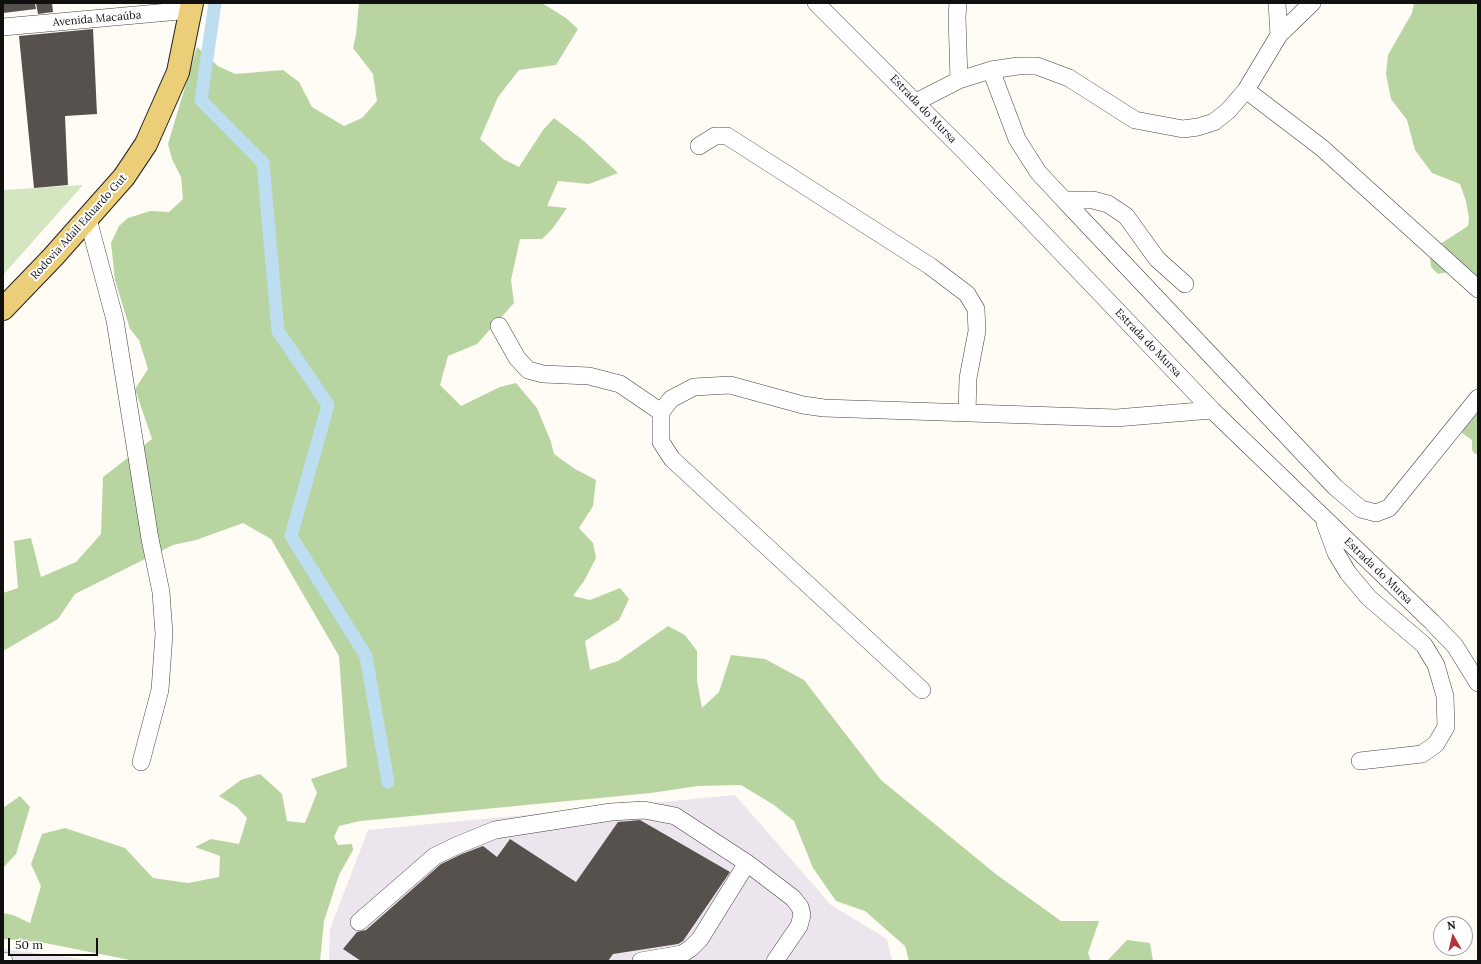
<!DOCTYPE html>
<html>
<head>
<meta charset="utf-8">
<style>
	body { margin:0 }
	#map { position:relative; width:1481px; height:964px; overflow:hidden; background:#fefcf4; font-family:Lora,serif }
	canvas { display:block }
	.frame { position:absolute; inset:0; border:4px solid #101010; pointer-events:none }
	.north { position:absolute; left:1433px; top:916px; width:40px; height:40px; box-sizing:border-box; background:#fff; border:1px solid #9f9f9f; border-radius:50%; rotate:352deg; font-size:11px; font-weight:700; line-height:16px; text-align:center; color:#101010 }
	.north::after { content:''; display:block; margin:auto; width:14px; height:18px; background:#b3353b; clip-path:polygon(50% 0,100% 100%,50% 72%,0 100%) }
	.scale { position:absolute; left:8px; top:938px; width:90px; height:18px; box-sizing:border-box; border:2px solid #101010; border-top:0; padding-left:5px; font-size:12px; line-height:14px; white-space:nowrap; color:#101010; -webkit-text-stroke:3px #fff; paint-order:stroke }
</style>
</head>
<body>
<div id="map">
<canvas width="1481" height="964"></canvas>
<div class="frame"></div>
<div class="north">N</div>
<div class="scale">50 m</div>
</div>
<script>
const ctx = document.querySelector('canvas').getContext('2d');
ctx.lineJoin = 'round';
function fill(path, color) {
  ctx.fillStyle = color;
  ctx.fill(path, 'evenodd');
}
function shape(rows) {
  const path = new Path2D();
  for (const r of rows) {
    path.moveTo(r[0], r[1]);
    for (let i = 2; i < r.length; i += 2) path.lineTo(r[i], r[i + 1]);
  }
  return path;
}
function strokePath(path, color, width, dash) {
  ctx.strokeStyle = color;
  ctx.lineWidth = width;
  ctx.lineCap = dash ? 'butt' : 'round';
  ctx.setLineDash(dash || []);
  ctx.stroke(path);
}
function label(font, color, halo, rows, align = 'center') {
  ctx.font = font + ' Lora,serif';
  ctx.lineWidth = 4;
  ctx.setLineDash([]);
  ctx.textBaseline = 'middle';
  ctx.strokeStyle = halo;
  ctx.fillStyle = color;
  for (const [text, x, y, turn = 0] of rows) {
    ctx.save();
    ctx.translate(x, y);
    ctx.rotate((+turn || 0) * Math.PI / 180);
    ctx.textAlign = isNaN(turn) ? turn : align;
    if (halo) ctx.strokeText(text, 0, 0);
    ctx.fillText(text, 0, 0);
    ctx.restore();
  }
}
fill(shape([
	[735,795,831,905,887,939,892,961,329,961,330,929,368,830],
	[3,949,98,961,3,961]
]), '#ece5ed');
fill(shape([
	[83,185,3,275,3,190]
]), '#d4e6c0');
fill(shape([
	[359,3,542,3,566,18,578,29,556,65,519,70,498,97,480,139,503,159,519,167,543,130,554,118,584,141,618,173,589,184,558,181,547,206,567,208,553,228,542,239,520,239,511,280,514,303,477,344,448,356,440,385,461,406,500,387,516,383,537,408,551,442,554,454,575,469,596,480,593,506,579,528,593,543,596,558,584,581,573,596,590,600,620,588,629,599,619,620,585,641,590,670,618,661,668,626,685,635,697,651,697,681,702,708,719,692,731,655,765,659,804,680,881,780,997,875,1061,921,1099,921,1088,953,1091,961,909,961,905,946,865,911,836,901,813,868,794,821,774,805,741,785,698,786,651,793,360,821,339,826,334,837,338,845,352,844,353,850,339,875,324,921,320,961,135,961,40,942,3,939,3,913,13,915,30,923,41,886,31,864,42,834,65,828,125,848,153,878,188,883,219,877,220,856,195,847,211,839,239,844,247,818,237,807,219,796,241,780,260,774,282,794,287,821,305,823,317,793,311,779,347,767,339,656,271,539,243,523,196,540,173,545,75,594,58,619,3,651,3,593,18,588,14,541,31,538,41,577,76,562,101,534,103,477,152,439,135,389,148,369,139,340,130,329,115,280,111,243,119,226,128,218,150,211,169,212,183,199,181,177,172,159,168,144,197,47,218,66,235,74,283,70,299,82,312,107,344,126,362,118,377,101,373,74,353,48,356,35],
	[1414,3,1478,3,1478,289,1448,272,1438,274,1431,267,1430,258,1434,248,1468,226,1469,218,1466,201,1460,184,1432,173,1415,150,1407,120,1391,99,1386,74,1388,55,1412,13],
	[1478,390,1478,453,1475,454,1472,450,1472,440,1462,433,1463,420],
	[20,796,30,807,16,854,3,868,3,808],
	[1127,940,1150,943,1153,961,1107,961]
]), '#b8d5a1');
strokePath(shape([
	[215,3,201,100,263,163,278,331,328,405,291,536,366,656,388,782]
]), '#bdddf1', 13);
fill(shape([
	[3,3,35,3,36,9,3,13],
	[36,3,52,3,53,12,38,14],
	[93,29,97,114,65,116,68,185,34,188,19,36],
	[640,820,730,872,683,941,678,944,613,954,608,961,361,961,343,949,357,932,366,930,441,864,462,854,483,846,497,857,510,839,576,882,618,822]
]), '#57514d');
const minor = shape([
	[816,3,970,157,1212,410,1432,622,1455,646,1478,683],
	[958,3,957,17,959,80],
	[1277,3,1279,35],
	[3,27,191,10],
	[991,70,1017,139,1038,172,1064,200,1093,200,1108,204,1126,216,1157,259,1185,284],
	[1246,90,1322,148,1478,289],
	[916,102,959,80,991,70,1018,66,1037,66,1069,78,1135,120,1183,129,1198,127,1214,122,1228,111,1246,90,1279,35,1312,3],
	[699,146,715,136,727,136,930,266,967,294,976,309,977,331,968,378,967,413],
	[1064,200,1335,487,1361,509,1376,513,1389,508,1478,398],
	[88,219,115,320,150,539,161,592,164,634,160,690,141,762],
	[499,326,517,358,528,370,543,374,589,376,620,384,661,412],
	[1325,523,1336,553,1348,573,1369,598,1424,645,1436,665,1445,696,1446,727,1436,744,1422,754,1360,761],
	[922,690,672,459,661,442,661,412,671,399,694,387,730,385,803,405,824,408,1116,418,1212,410],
	[359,922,435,856,458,845,495,830,611,812,644,810,675,816,747,863],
	[3,961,4,961],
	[641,961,682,954,691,948,700,939,747,863,793,898,800,907,802,915,799,926,775,961]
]);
const major = shape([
	[3,309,53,257,124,177,146,144,178,72,192,3]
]);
strokePath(minor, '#434343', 18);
strokePath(major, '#212121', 24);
strokePath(minor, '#fff', 17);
strokePath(major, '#ebce77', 22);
label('11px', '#101010', '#fff', [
	["Avenida Macaúba",97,19,-5],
	["Estrada do Mursa",923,109,46],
	["Rodovia Adail Eduardo Gut",79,227,-48],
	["Estrada do Mursa",1148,343,46],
	["Estrada do Mursa",1378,571,44]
]);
</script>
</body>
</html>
